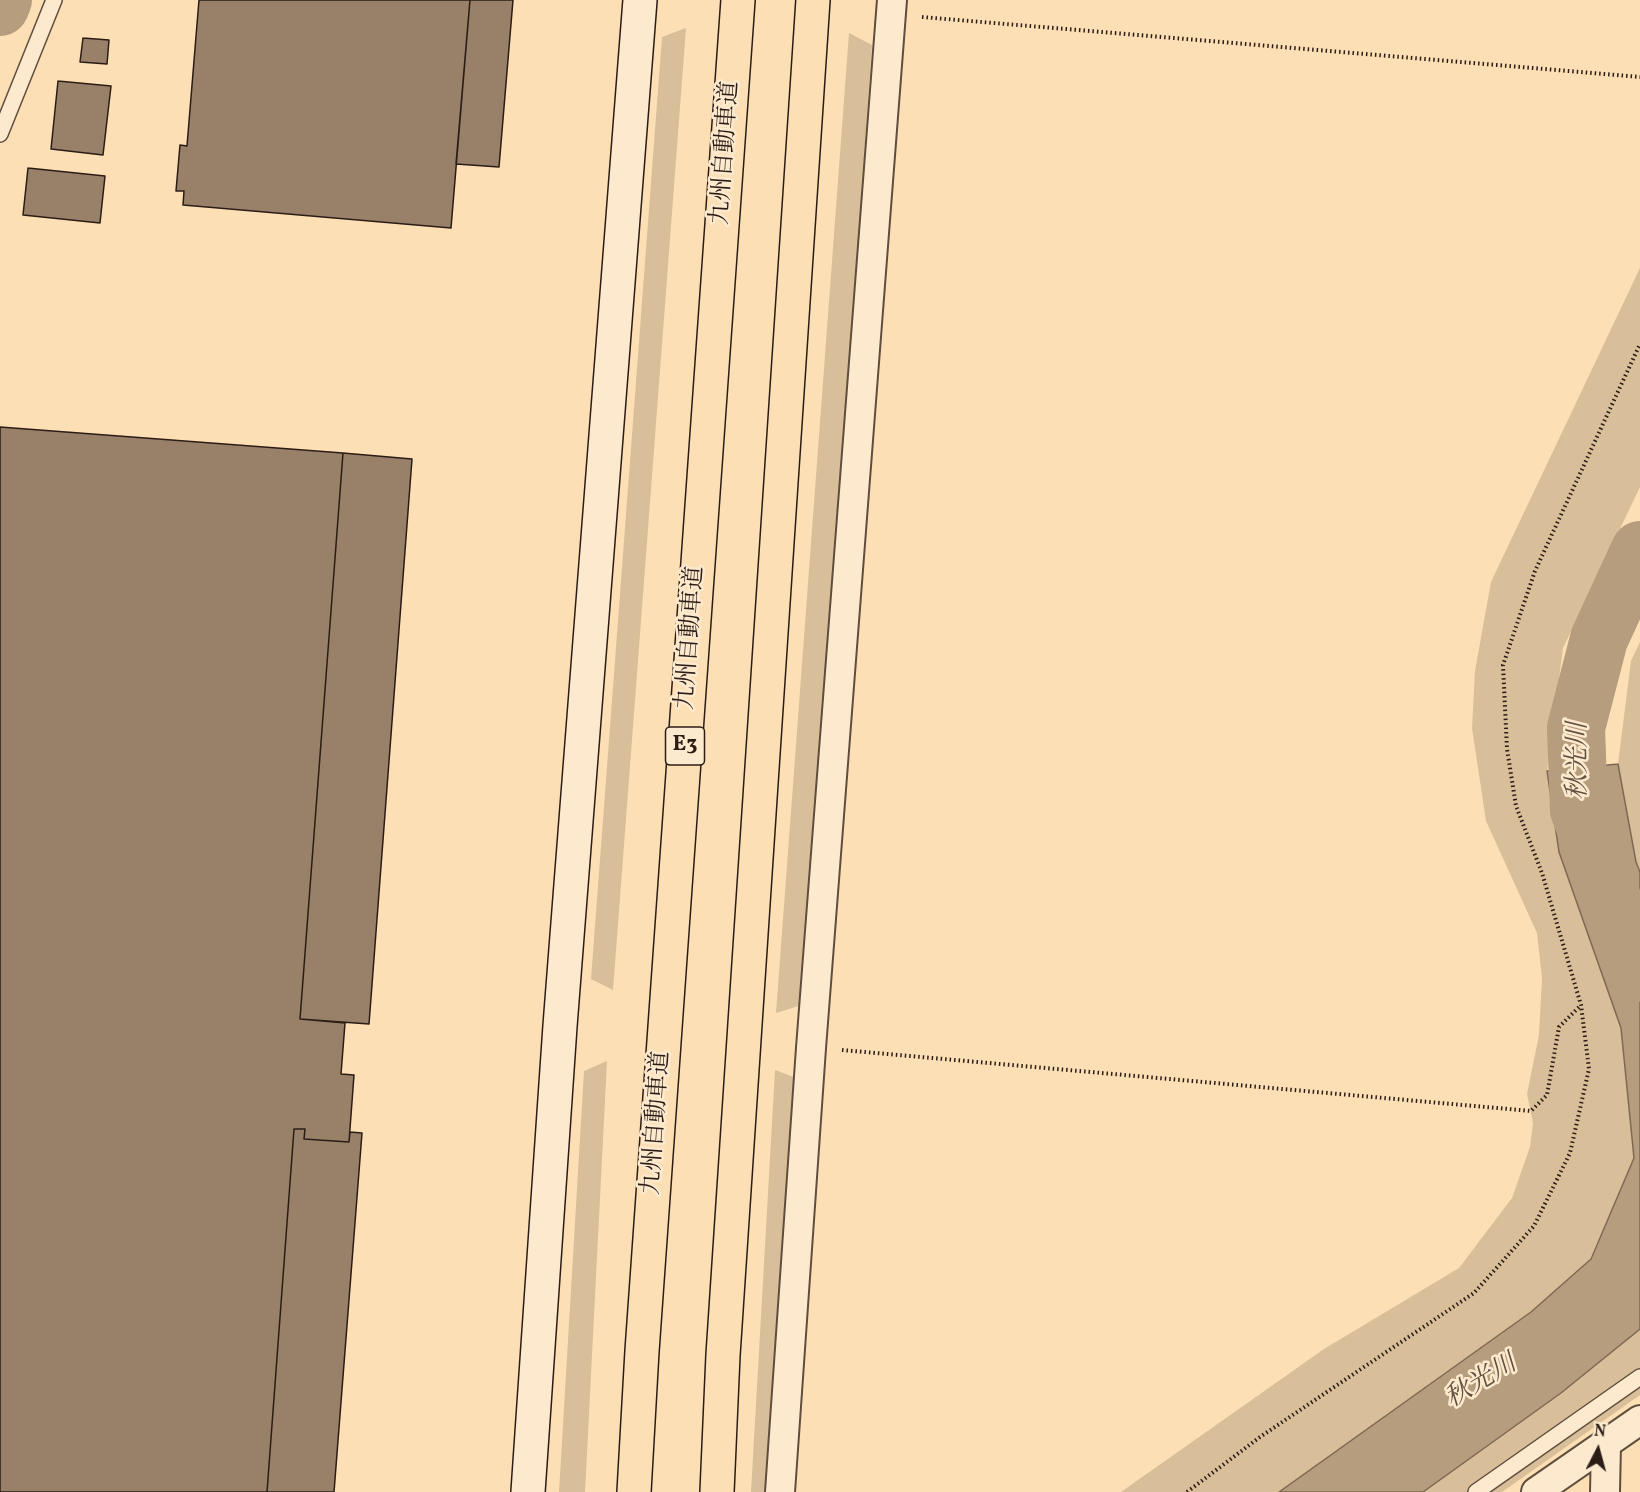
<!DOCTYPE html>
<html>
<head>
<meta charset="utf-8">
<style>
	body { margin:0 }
	#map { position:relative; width:1640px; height:1492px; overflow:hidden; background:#fcdfb4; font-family:Vollkorn,serif }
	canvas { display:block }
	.north { position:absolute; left:1568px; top:1420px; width:60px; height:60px; -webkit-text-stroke:4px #fdeace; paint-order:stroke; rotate:6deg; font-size:16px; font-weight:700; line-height:24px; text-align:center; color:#2b1c16 }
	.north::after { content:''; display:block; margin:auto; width:21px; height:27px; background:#2b1c16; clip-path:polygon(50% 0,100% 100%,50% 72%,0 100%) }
</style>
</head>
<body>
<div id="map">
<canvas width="1640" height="1492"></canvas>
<div class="north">N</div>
</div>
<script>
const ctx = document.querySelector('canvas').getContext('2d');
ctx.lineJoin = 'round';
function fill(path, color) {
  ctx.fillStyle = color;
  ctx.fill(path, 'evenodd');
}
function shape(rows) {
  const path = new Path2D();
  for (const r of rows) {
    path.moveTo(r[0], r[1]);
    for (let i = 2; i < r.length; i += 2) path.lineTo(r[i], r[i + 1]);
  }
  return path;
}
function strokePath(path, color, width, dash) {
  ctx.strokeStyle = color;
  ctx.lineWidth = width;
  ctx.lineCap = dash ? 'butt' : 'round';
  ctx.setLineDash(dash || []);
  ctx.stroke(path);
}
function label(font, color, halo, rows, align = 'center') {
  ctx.font = font + ' Vollkorn,"Noto Serif JP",serif';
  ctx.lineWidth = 5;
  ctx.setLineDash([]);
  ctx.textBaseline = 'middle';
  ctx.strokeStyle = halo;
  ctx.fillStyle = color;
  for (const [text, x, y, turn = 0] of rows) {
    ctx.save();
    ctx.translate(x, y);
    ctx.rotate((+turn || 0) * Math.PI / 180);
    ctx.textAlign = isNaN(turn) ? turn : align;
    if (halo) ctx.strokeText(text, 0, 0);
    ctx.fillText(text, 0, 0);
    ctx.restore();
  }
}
fill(shape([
	[686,28,613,990,591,979,662,37],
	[849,33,872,45,805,1004,776,1013],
	[1640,268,1640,487,1563,648,1547,771,1559,852,1621,1028,1634,1158,1590,1259,1531,1312,1279,1492,1121,1492,1324,1349,1459,1268,1512,1198,1530,1147,1533,1123,1527,1094,1539,1035,1542,978,1537,933,1486,821,1472,728,1475,671,1491,582],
	[1640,642,1640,872,1636,862,1618,764,1631,661],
	[607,1061,585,1492,559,1492,584,1071],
	[775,1070,799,1079,772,1492,751,1492],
	[1640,1329,1640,1395,1502,1492,1423,1492,1561,1393]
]), '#d8be99');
const water = shape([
	[1618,764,1636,862,1640,872,1640,1329,1561,1393,1423,1492,1279,1492,1531,1312,1591,1259,1634,1158,1621,1028,1559,852,1547,771,1618,764]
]);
fill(water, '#b59d7e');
strokePath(water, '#7e6954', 1.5);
strokePath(shape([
	[0,7,3,0],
	[1640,550,1599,639,1576,728,1579,810,1640,973]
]), '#b59d7e', 58);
const building = shape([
	[199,0,470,0,451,228,183,205,184,191,176,191,180,145,187,146,199,0],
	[470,0,513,0,499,167,456,164,470,0],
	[83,38,109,40,107,64,80,62,83,38],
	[58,81,111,86,103,155,51,149,58,81],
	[28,168,105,176,100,223,23,215,28,168],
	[0,427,343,453,300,1019,345,1023,341,1074,354,1075,349,1142,304,1139,305,1129,294,1129,267,1492,0,1492,0,427],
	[343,453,412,459,369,1024,300,1019,343,453],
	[294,1129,305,1129,304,1139,349,1142,350,1132,362,1133,334,1492,267,1492,294,1129]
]);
fill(building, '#988168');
strokePath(building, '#2b1c16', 1.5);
const lane = shape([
	[0,134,54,0],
	[1476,1492,1640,1377]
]);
const street = shape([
	[780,1492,811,1048,892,0],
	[1536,1492,1640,1420],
	[1605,1492,1606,1444]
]);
const secondary = shape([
	[528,1492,560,1026,640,0]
]);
const highway = shape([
	[634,1492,642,1351,738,0],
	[717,1492,723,1355,813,0]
]);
strokePath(lane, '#5f4d3e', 18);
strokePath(street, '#5f4d3e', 32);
strokePath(secondary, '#2b1c16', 36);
strokePath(highway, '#2b1c16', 36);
strokePath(shape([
	[922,17,1640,77],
	[842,1050,1531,1111,1547,1095,1559,1027,1581,1005],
	[1187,1492,1260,1437,1474,1293,1534,1226,1570,1153,1589,1069,1581,1005,1542,873,1516,806,1507,749,1503,665,1535,571,1640,344]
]), '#2b1c16', 4, [1.5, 3]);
strokePath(lane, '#fdeace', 15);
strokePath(street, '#fdeace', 28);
strokePath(secondary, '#fdeace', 33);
strokePath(highway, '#fcdfb4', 33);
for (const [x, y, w] of [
	[685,746,39]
]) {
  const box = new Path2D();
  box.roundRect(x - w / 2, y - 19, w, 38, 4.5);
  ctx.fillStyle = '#fdeace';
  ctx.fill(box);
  strokePath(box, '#2b1c16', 1.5);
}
label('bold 22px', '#2b1c16', null, [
	["E3",685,746]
]);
label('24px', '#2b1c16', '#fdeace', [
	["九州自動車道",727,153,-86],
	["九州自動車道",692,638,-86],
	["九州自動車道",658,1123,-86]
]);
label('italic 26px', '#625040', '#fdeace', [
	["秋光川",1580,761,-90],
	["秋光川",1482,1383,-31]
]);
</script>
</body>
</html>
